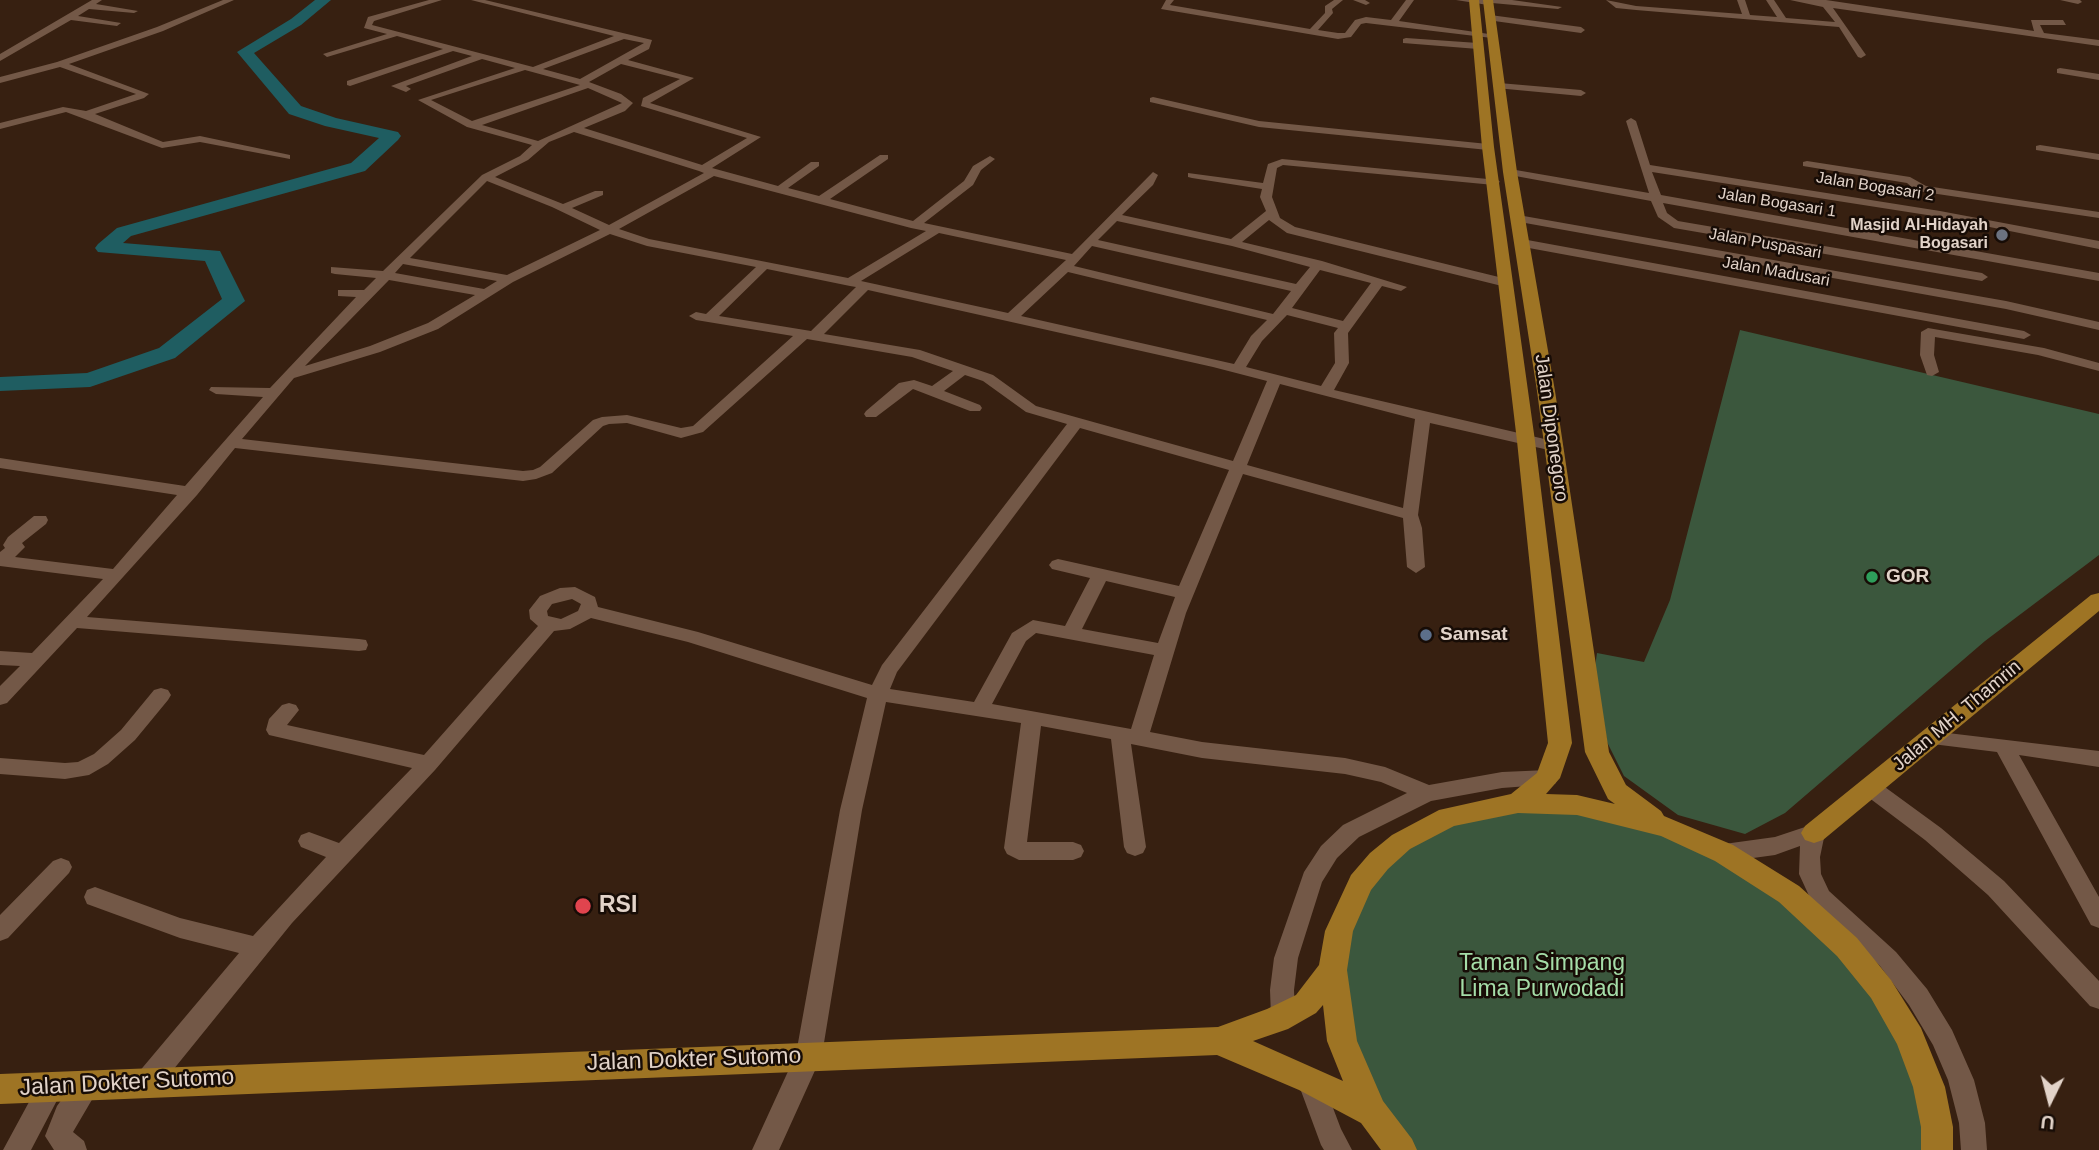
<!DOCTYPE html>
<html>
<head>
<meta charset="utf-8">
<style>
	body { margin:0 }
	#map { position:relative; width:2099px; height:1150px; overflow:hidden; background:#372011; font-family:Arial,sans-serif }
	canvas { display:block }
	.north { position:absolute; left:2015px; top:1066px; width:70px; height:70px; -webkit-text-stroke:5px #170c06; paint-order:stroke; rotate:186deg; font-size:19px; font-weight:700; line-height:28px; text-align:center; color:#e2d3c9 }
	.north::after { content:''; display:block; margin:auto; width:24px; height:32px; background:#e2d3c9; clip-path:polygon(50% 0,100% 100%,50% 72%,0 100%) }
</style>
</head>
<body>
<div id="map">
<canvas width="2099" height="1150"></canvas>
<div class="north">U</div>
</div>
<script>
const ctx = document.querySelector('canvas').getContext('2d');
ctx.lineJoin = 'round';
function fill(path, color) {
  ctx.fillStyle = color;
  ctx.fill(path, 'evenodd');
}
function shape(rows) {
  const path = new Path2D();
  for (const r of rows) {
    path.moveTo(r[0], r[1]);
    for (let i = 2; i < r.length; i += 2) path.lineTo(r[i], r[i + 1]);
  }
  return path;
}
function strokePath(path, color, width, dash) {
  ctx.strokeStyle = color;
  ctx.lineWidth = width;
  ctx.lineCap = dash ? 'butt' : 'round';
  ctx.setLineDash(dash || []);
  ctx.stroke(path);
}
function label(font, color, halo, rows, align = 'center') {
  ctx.font = font + ' Arial,sans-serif';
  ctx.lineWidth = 5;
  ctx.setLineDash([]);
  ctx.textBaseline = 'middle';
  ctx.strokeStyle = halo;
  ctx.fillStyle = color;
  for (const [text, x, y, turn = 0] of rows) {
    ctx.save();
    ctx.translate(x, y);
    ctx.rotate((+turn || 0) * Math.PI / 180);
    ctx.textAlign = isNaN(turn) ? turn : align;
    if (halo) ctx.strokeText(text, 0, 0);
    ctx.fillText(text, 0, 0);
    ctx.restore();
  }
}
fill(shape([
	[1740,330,2099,414,2099,555,1985,641,1785,813,1745,834,1678,815,1624,776,1607,742,1595,667,1597,653,1644,662,1670,600],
	[1577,805,1724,853,1881,989,1936,1150,1401,1150,1372,1112,1333,970,1361,883,1448,817]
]), '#3b573d');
fill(shape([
	[315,0,331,0,301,25,254,53,301,106,336,118,398,132,401,136,398,140,365,171,131,236,123,243,220,251,245,301,175,358,90,387,0,391,0,377,87,373,159,348,222,299,205,261,98,252,95,248,98,244,117,228,351,163,379,138,325,126,289,114,237,52,291,19,315,0]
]), '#1f5d61');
fill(shape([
	[92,0,102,0,96,4,138,11,134,13,89,9,78,16,121,23,117,26,71,20,0,61,0,54,92,0],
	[223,0,234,0,163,31,69,64,149,94,144,98,95,114,163,142,200,136,290,155,290,159,200,142,162,148,66,112,0,129,0,123,63,107,86,111,136,94,60,67,0,83,0,77,57,62,157,27,223,0],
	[429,0,442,0,374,21,372,25,533,67,614,36,471,0,485,0,652,40,649,49,628,60,694,78,650,103,761,137,712,168,778,186,811,162,819,162,819,166,788,188,819,196,880,155,888,155,888,159,830,199,913,221,964,181,973,166,990,156,995,159,981,170,973,185,924,223,1072,254,1153,172,1158,175,1153,185,1122,215,1231,239,1266,211,1260,197,1262,189,1192,178,1188,177,1188,173,1263,183,1268,164,1282,159,1498,180,1500,182,1494,185,1283,165,1277,168,1272,197,1280,218,1295,227,1511,280,1511,286,1506,287,1287,233,1269,220,1242,242,1322,261,1407,287,1401,291,1382,286,1348,333,1349,363,1334,390,1553,441,1561,446,1553,451,1430,423,1418,515,1422,528,1425,567,1416,573,1407,567,1403,518,1243,474,1186,613,1150,732,1202,742,1345,758,1385,767,1429,785,1502,772,1548,770,1555,772,1558,778,1555,784,1502,788,1431,801,1359,837,1337,858,1322,882,1298,958,1294,990,1295,1016,1292,1024,1283,1027,1274,1024,1271,1016,1270,990,1274,958,1304,872,1321,846,1343,825,1407,793,1381,782,1345,774,1202,758,1131,744,1146,847,1143,853,1135,856,1127,853,1124,847,1111,739,1041,726,1027,842,1073,842,1081,845,1084,851,1081,857,1073,860,1019,860,1007,854,1004,848,1021,723,886,702,862,810,822,1055,779,1150,752,1150,796,1054,840,810,867,698,688,642,591,618,570,629,554,631,435,770,292,923,156,1091,147,1094,138,1091,134,1082,138,1073,239,953,180,938,87,904,84,897,87,890,95,887,180,918,253,936,326,857,301,847,298,841,301,835,309,832,339,843,412,768,269,735,266,730,269,719,282,705,289,703,296,705,299,710,287,725,424,755,538,626,530,619,529,610,540,596,560,588,575,587,595,597,598,607,698,632,872,685,882,665,1067,424,1026,412,983,381,965,375,944,391,980,405,982,408,980,411,970,411,913,389,876,417,866,417,864,414,866,411,899,383,914,380,932,386,953,371,912,357,807,339,703,432,681,438,627,423,609,424,603,426,552,473,536,479,523,481,235,448,197,495,87,617,359,639,366,640,368,645,366,650,359,651,77,628,7,703,0,705,0,686,20,666,0,665,0,651,32,653,103,579,0,566,0,552,5,548,3,545,8,537,34,516,46,516,48,520,46,524,22,543,25,547,15,557,113,569,177,495,0,468,0,458,185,486,263,397,216,394,209,390,211,387,270,388,356,297,338,296,338,290,364,290,376,278,335,274,331,273,331,267,383,271,482,175,520,156,532,145,467,127,418,100,515,68,482,59,406,86,411,89,406,92,391,86,472,56,453,51,350,86,347,85,347,81,443,49,397,36,327,57,323,54,387,34,364,28,368,17,429,0],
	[624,39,644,43,580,79,543,69,624,39],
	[621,64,680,79,643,98,641,106,747,138,702,165,584,128,625,111,633,103,621,94,589,82,621,64],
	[525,70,580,85,472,121,431,100,525,70],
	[588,88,622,103,538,141,482,125,588,88],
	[574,132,699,171,704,173,609,225,572,208,603,195,603,191,595,191,563,204,495,177,528,160,549,142,574,132],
	[714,176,911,228,926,231,848,278,649,239,619,229,714,176],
	[487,181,552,207,600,230,507,275,410,258,487,181],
	[1117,221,1232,246,1310,267,1296,284,1098,240,1117,221],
	[939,233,1066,260,1008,313,861,281,939,233],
	[610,234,647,246,756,267,706,314,696,312,689,316,696,320,793,336,693,426,681,428,627,415,602,417,593,420,540,467,533,470,523,471,242,439,294,378,380,352,438,329,513,282,610,234],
	[1092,246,1291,291,1273,314,1074,266,1092,246],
	[403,264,497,281,484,289,395,273,403,264],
	[767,269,850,286,856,287,811,331,719,316,767,269],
	[1320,270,1371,283,1343,321,1292,308,1320,270],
	[1068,272,1267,320,1251,336,1234,364,1021,316,1068,272],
	[389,280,475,295,428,323,370,346,305,366,389,280],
	[868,290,1213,367,1267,381,1233,461,1036,406,993,375,920,350,824,334,868,290],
	[1287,315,1338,328,1334,333,1335,363,1321,386,1246,367,1262,341,1287,315],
	[1280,384,1415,419,1403,508,1247,465,1280,384],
	[1080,428,1229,470,1179,586,1058,559,1052,561,1049,565,1052,569,1090,578,1065,626,1033,620,1012,633,974,702,890,689,897,672,1080,428],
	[1106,581,1175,597,1158,643,1082,629,1106,581],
	[572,599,581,604,578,611,561,619,548,616,547,611,552,604,572,599],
	[1036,633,1154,655,1131,729,992,704,1026,641,1036,633],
	[1166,0,1174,0,1170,5,1310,29,1325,13,1325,6,1334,0,1343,0,1332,9,1333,13,1318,30,1338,33,1345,33,1355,20,1366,17,1391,20,1406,0,1414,0,1399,21,1496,35,1492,38,1366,23,1361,24,1351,37,1338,39,1161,9,1166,0],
	[1353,0,1365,0,1370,3,1366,5,1353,0],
	[1456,0,1512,0,1562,7,1558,9,1492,3,1488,5,1456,0],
	[1606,0,1636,6,1742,14,1737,0,1745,0,1750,15,1777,17,1766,0,1774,0,1786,18,1835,22,1823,7,1790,0,1826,0,2034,31,2031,20,2063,20,2066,25,2040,25,2044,33,2099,40,2099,46,1833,8,1866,55,1861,58,1858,57,1839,27,1636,10,1616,8,1606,0],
	[2060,0,2080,0,2082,2,2078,4,2060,0],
	[1490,15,1581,27,1585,30,1581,33,1487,20,1490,15],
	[1406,38,1478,43,1482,46,1478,49,1403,43,1403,39,1406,38],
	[2060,68,2099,74,2099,80,2057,73,2057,69,2060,68],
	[1499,83,1581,90,1586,93,1581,96,1496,88,1494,86,1499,83],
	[1153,97,1259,121,1488,144,1493,147,1488,150,1259,127,1150,102,1150,98,1153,97],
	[1631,118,1636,121,1650,165,1940,211,2099,241,2099,249,1940,217,1652,172,1661,195,2099,273,2099,281,1663,203,1667,213,1678,221,1982,273,1988,277,1982,281,1674,228,1658,217,1651,201,1510,175,1505,172,1510,169,1649,193,1626,121,1631,118],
	[2040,145,2099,154,2099,160,2036,150,2036,146,2040,145],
	[1807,161,1910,177,1926,186,2099,212,2099,218,1924,192,1914,189,1907,183,1803,166,1803,162,1807,161],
	[1518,215,2006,301,2099,322,2099,330,2006,309,1514,221,1512,219,1518,215],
	[1522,239,2024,331,2031,335,2024,339,1518,246,1516,243,1522,239],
	[1928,328,2044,348,2099,363,2099,371,2038,355,1935,337,1934,355,1939,372,1932,376,1927,375,1920,355,1921,332,1928,328],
	[161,688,168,690,171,695,168,700,135,740,108,764,89,775,65,779,0,774,0,758,65,763,78,762,94,754,121,730,154,690,161,688],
	[1931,731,2099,751,2099,767,2019,755,2099,897,2099,928,2091,925,1997,752,1924,743,1921,738,1924,733,1931,731],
	[1871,780,1878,782,1941,828,2004,881,2099,981,2099,1009,2090,1006,1988,895,1925,840,1864,794,1861,788,1864,782,1871,780],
	[1814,824,1822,827,1825,833,1820,857,1821,874,1829,891,1896,952,1927,989,1952,1030,1974,1080,1985,1123,1987,1150,1961,1150,1959,1123,1948,1080,1933,1045,1909,1005,1880,966,1846,932,1826,915,1817,913,1799,874,1800,846,1775,855,1724,862,1716,859,1713,853,1716,847,1724,844,1775,837,1814,824],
	[61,858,69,861,72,867,69,873,8,938,0,941,0,915,53,861,61,858],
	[1310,1068,1319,1071,1341,1129,1352,1150,1324,1150,1321,1145,1297,1080,1301,1071,1310,1068],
	[87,1074,96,1077,100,1086,73,1132,84,1141,87,1150,54,1150,45,1136,57,1106,78,1077,87,1074],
	[51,1075,60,1078,64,1087,31,1150,3,1150,42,1078,51,1075]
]), '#735847');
fill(shape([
	[1469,0,1479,0,1494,147,1535,441,1572,743,1560,778,1546,794,1577,795,1615,804,1608,799,1585,752,1537,391,1503,172,1483,0,1493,0,1517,172,1555,391,1609,752,1626,785,1661,811,1664,816,1733,845,1799,886,1857,938,1891,980,1921,1028,1945,1087,1953,1127,1953,1150,1921,1150,1921,1127,1913,1087,1897,1044,1871,998,1837,956,1779,902,1715,861,1661,836,1577,815,1518,813,1454,826,1410,849,1388,869,1371,890,1353,931,1347,970,1357,1041,1383,1101,1412,1139,1417,1150,1381,1150,1361,1123,1299,1090,1217,1055,0,1104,0,1074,1218,1027,1267,1009,1296,995,1319,965,1325,931,1351,875,1370,853,1392,835,1439,810,1511,794,1537,773,1548,743,1517,441,1482,147,1469,0],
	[1323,1005,1327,1041,1343,1081,1253,1041,1288,1029,1316,1013,1323,1005],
	[2099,593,2099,611,1823,840,1814,843,1805,840,1801,833,1805,826,2091,595,2099,593]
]), '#9e7424');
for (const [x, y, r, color] of [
	[2002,235,7,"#6b7280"],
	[1872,577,7,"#2e9e5b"],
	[1426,635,7,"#5c6f8a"],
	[583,906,9,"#e0444e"]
]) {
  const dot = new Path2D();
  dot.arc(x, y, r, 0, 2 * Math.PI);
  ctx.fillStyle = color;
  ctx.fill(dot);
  strokePath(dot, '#170c06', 2.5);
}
label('16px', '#e2d3c9', '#170c06', [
	["Jalan Bogasari 2",1875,187,9],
	["Jalan Bogasari 1",1777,203,9],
	["Jalan Puspasari",1765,244,10],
	["Jalan Madusari",1776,272,10]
]);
label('bold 16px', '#e2d3c9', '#170c06', [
	["Masjid Al-Hidayah",1988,226],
	["Bogasari",1988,244]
], 'right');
label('19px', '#e2d3c9', '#170c06', [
	["Jalan Diponegoro",1551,428,82],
	["Jalan MH. Thamrin",1957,716,-40]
]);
label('bold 19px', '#e2d3c9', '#170c06', [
	["GOR",1886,577],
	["Samsat",1440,635]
], 'left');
label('bold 23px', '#e2d3c9', '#170c06', [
	["RSI",599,906]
], 'left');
label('23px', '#a5dda8', '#170c06', [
	["Taman Simpang",1542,964],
	["Lima Purwodadi",1542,990]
]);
label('23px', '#e2d3c9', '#170c06', [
	["Jalan Dokter Sutomo",694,1060,-2],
	["Jalan Dokter Sutomo",127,1083,-3]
]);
</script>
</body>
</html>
